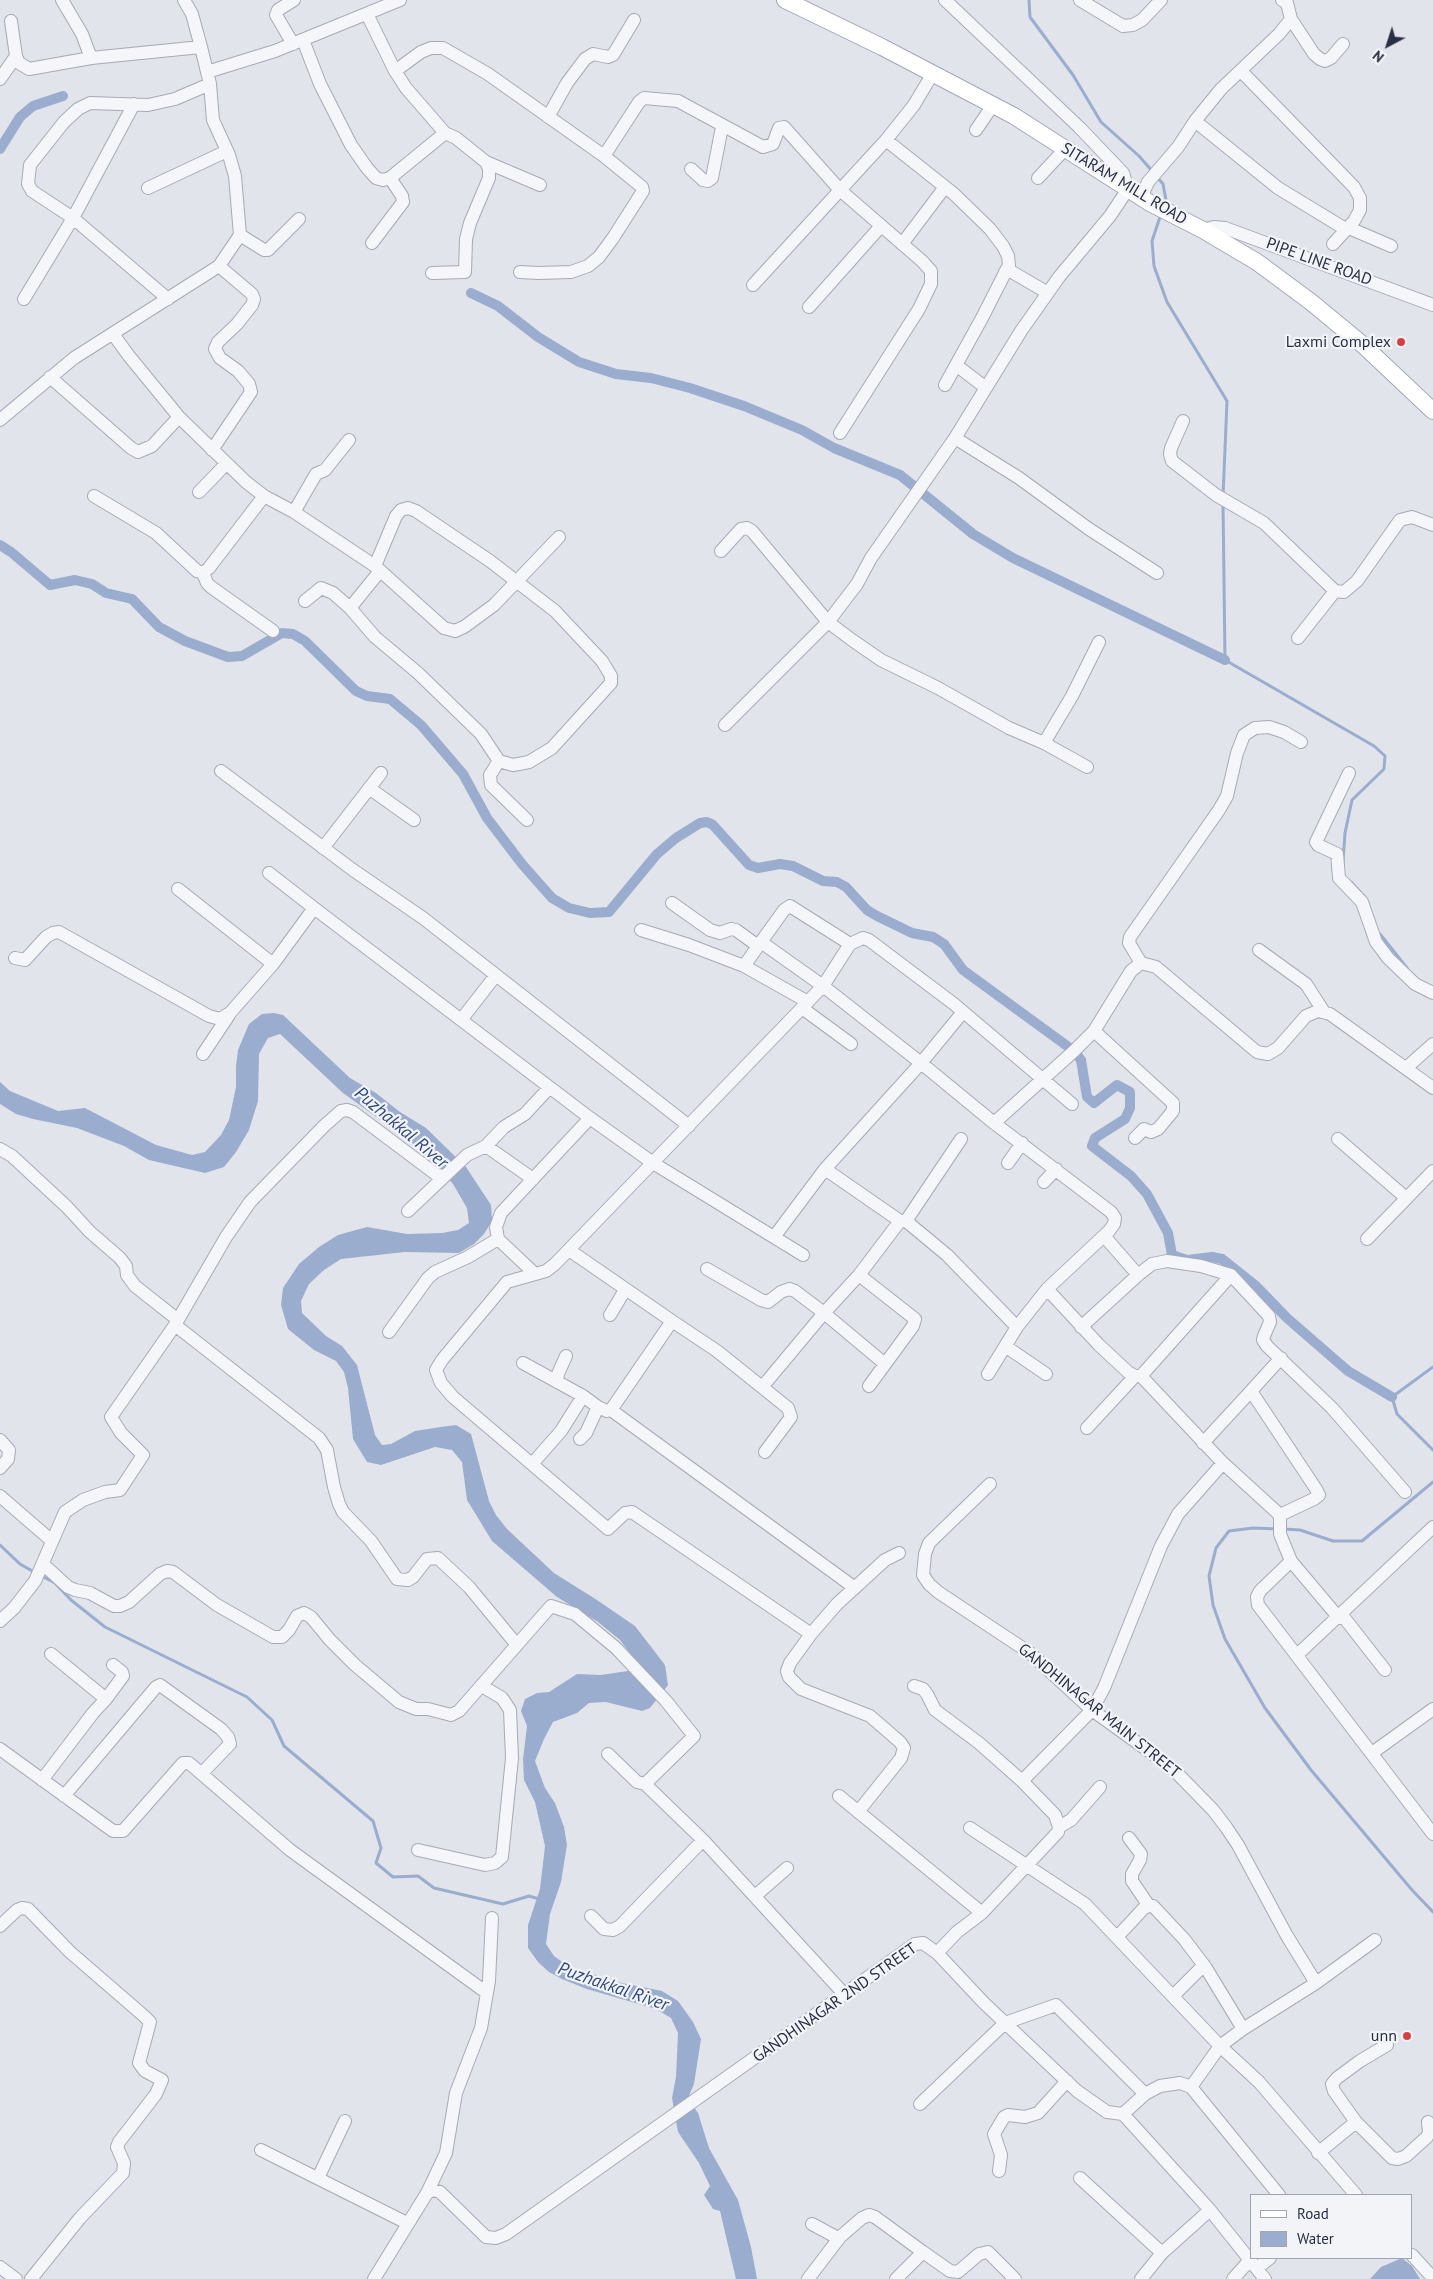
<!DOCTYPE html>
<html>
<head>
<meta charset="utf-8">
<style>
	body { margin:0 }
	#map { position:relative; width:1433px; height:2279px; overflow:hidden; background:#e2e4eb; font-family:"PT Sans",sans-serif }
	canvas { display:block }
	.legend { position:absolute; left:1250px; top:2194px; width:162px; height:65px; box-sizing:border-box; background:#f2f4f8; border:1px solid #a1a5b0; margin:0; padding:6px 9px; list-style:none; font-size:15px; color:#282f45 }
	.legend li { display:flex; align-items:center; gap:10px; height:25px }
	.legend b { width:25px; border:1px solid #a1a5b0 }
	.north { position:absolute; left:1363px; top:20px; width:50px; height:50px; -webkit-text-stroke:4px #f2f4f8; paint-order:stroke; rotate:220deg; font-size:14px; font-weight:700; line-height:20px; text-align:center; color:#282f45 }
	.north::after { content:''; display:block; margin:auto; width:18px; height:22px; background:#282f45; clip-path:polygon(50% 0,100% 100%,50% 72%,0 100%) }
</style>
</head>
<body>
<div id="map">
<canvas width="1433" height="2279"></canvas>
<ul class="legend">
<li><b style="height:6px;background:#fff"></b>Road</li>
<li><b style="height:14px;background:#9aadce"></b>Water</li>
</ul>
<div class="north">N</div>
</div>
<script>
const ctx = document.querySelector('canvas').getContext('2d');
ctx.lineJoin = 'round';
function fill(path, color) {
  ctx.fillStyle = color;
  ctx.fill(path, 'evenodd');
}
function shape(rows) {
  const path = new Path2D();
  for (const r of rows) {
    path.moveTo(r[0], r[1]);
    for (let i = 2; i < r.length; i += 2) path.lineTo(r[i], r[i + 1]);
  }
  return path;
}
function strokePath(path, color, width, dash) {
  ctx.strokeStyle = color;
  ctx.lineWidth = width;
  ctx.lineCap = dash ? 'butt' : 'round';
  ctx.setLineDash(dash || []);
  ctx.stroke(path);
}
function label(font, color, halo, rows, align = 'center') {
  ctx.font = font + ' "PT Sans",sans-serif';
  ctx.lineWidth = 4.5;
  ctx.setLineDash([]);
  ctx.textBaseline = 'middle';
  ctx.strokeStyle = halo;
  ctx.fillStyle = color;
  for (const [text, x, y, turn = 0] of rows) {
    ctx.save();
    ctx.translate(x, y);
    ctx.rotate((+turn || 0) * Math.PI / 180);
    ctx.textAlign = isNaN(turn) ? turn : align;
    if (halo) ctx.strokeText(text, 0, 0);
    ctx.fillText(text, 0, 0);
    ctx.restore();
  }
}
fill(shape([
	[274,1013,283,1015,350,1078,376,1093,400,1112,426,1128,466,1167,491,1205,492,1221,484,1234,474,1244,459,1253,405,1252,341,1259,324,1270,309,1284,301,1301,302,1313,326,1336,342,1346,357,1365,375,1435,382,1445,391,1444,415,1431,441,1427,456,1425,471,1434,489,1501,496,1515,507,1529,554,1573,597,1600,635,1626,665,1665,668,1685,650,1708,642,1711,606,1702,589,1703,577,1713,553,1722,544,1739,535,1761,545,1788,555,1803,564,1827,567,1845,561,1882,550,1914,546,1944,554,1956,568,1966,617,1982,662,1991,678,2001,693,2022,701,2039,694,2084,688,2098,698,2113,709,2148,738,2200,751,2247,757,2279,736,2279,720,2211,713,2209,704,2195,710,2186,699,2163,678,2132,672,2098,676,2077,678,2033,671,2018,656,2009,587,1989,562,1979,549,1972,538,1962,528,1948,528,1925,540,1889,545,1846,535,1802,524,1780,523,1759,527,1726,521,1711,525,1699,537,1693,549,1692,577,1674,601,1675,628,1671,635,1660,620,1640,598,1622,557,1597,492,1541,467,1500,462,1462,452,1450,435,1447,381,1465,367,1462,353,1439,348,1388,344,1372,336,1361,314,1350,288,1329,281,1305,283,1288,299,1264,319,1247,338,1235,367,1227,407,1234,442,1233,458,1230,469,1223,467,1208,453,1184,436,1164,411,1142,343,1093,280,1034,268,1038,259,1054,258,1101,249,1130,236,1152,224,1167,205,1173,149,1160,124,1146,77,1128,33,1119,16,1114,0,1104,0,1082,10,1091,58,1111,85,1108,156,1145,192,1155,205,1152,221,1135,229,1120,236,1087,236,1066,238,1050,249,1024,262,1014],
	[1402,2258,1412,2266,1420,2279,1370,2279,1381,2267]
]), '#9aadce');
strokePath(shape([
	[1029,0,1030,17,1073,75,1101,122,1139,156,1153,172],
	[1157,177,1163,184,1166,200,1164,205],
	[1161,214,1152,241,1154,266,1167,302,1227,401,1223,496],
	[1223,502,1225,660,1374,746,1385,756,1384,769,1352,800,1345,833,1343,862],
	[1351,882,1364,896],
	[1380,934,1407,968],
	[1433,1367,1392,1397,1397,1414,1433,1450],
	[1278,1529,1253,1528,1229,1531,1216,1548,1209,1576,1213,1605,1225,1639,1265,1708,1311,1770,1412,1890,1433,1912],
	[1284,1529,1300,1530,1333,1541,1362,1541,1433,1482],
	[0,1545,20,1564,34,1572],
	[40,1575,55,1583,71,1600,105,1627,247,1697,272,1720,284,1746,373,1821,381,1848,376,1863,393,1877,418,1876,434,1888,503,1904,529,1896,539,1899]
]), '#9aadce', 3);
strokePath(shape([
	[0,149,20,117,33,106,63,96],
	[471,293,498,306,538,337,579,362,616,374,651,378,690,388,744,406,802,430,834,448,900,475,973,534,1013,558,1225,660],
	[0,545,11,552,50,585,75,580,92,584,106,593,132,599,159,627,185,641,228,657,242,656,282,633,293,634,305,641,356,691,367,696,390,699,421,725,463,774,487,818,522,864,552,898,569,908,590,913,609,912,657,854,676,838,700,823,707,822,713,825,749,865,758,868,780,864,793,866,823,881,837,882,846,887,867,910,877,916,912,933,933,937,944,944,963,970,1074,1051,1081,1060,1087,1097,1094,1103,1117,1085,1130,1092,1130,1108,1125,1119,1095,1138,1092,1146,1131,1176,1147,1194,1168,1233,1172,1255,1187,1260,1212,1257,1222,1259,1256,1286,1287,1318,1348,1371,1392,1397]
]), '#9aadce', 10);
const minor = shape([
	[62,0,82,34,91,58],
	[1080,0,1123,26,1133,25,1142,20,1161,0],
	[367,14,395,71,406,88,445,133],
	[1291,19,1314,54,1320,59,1325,61,1331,58,1343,44],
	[11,21,16,56,19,63,29,69,91,58,201,47],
	[303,40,320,84,351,145,367,168,376,178,383,180,390,178,445,133,456,138,486,162,489,169,489,178,470,223,466,239,465,272,432,273],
	[293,44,276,15,278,10,294,0],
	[395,71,421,52,431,48,443,48,488,74,604,156],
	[1241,71,1354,187,1360,198,1360,210,1354,221,1333,244],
	[207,72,275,51,400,0],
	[0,79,16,56],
	[134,104,73,218,168,299],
	[548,117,567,83,585,59,593,54,608,57,613,55,634,20],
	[1195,121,1278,188,1347,230],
	[976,130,993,105],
	[886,140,954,194,990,229,1003,246,1008,256,1009,265,982,318,945,385],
	[486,162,540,185],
	[691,169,703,180,708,181,712,178,722,127],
	[1038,178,1065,149],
	[148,188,227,151],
	[1141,198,1148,182,1178,147,1195,121,1221,89,1279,34,1291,19,1287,3,1282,0],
	[1349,228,1391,246],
	[1203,230,1214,227,1225,228,1433,305],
	[240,235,264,250,268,250,299,219],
	[372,243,403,202,402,196,390,178],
	[902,244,945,187],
	[520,272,538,273,571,272,588,266,599,257,613,238,643,191,642,187,604,156,639,102,644,98,678,101,763,147,773,144,779,128,784,127,840,190,922,261,931,271,931,284,919,309,840,433],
	[1005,272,1012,272,1048,293],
	[753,285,886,140,914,105,933,73],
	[24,299,73,218,32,191,28,184,30,165,64,122,78,109,90,103,148,105,175,99,210,84],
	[809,307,881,226],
	[113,334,129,356,179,417],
	[956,365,986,388],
	[50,377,131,448,138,452,152,446,179,417,246,482,264,496,294,512,375,566,444,628,455,631,464,627,494,605,559,537],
	[0,420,74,358,219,266,240,235,235,176,229,155,213,120,210,84,201,47,192,14,184,0],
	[1183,421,1171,448,1170,454,1172,461,1216,495,1264,523,1335,591,1344,592,1357,581,1400,520,1412,517,1433,525],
	[955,438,1019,478,1089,529,1157,573],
	[212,450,251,392,249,384,238,371,220,358,215,349,218,342,237,324,252,305,254,299,252,294,219,266],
	[199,492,226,464],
	[94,496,156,533,197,571,203,573,209,568,264,496],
	[294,512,316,474,325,470,349,440],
	[721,551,741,529,747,528,752,531,828,622,852,640,881,660,938,688,1009,728,1044,743,1087,767],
	[375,566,396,516,401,510,408,508,416,511,490,561,555,611,602,661,611,676,611,683,552,748,529,762,513,765,499,761],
	[203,573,207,583,211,587,273,631],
	[305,601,321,588,333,593,350,608,375,637,418,673,481,734,499,761,490,775,491,785,527,820],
	[350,608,380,571],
	[1298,638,1335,591],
	[725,725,828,622,857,584,871,558,955,438,1021,331,1059,277,1110,216,1128,189,1123,173,1079,127,945,0],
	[1044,743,1072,696,1099,642],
	[221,771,353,870,423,918,689,1126],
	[1349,773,1316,842,1318,845,1337,854,1339,878,1362,902,1376,942,1388,958,1415,984,1433,993],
	[369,788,414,820],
	[323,848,381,773],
	[269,873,314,908],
	[178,889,273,964,314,908,590,1118,653,1163,803,1255],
	[672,903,710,930,720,933,731,929,736,930,758,946],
	[641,930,689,945,744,966,808,1002],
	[850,944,863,938,869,940,954,1004,1072,1104],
	[1259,950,1306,984,1324,1012],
	[15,958,25,960,46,937,53,933,59,932,209,1016,220,1019,230,1013,273,964],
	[1141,963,1129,943,1130,937,1219,810,1227,796,1237,753,1244,735,1255,728,1269,727,1284,732,1301,742],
	[744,966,761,942,784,910,790,906,850,944,823,986,761,942],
	[802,1008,851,1044],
	[461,1020,496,975],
	[1094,1031,1173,1103,1173,1111,1158,1129,1151,1132,1144,1129,1135,1138],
	[203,1054,229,1015],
	[1406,1068,1433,1044],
	[994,1123,1074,1051,1094,1031,1131,971,1141,963,1156,967,1257,1052,1268,1054,1278,1048,1306,1016,1318,1011,1330,1014,1433,1088],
	[1338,1139,1405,1197],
	[486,1146,533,1179],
	[0,1149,12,1156,67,1207,90,1232,120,1258,126,1266,127,1275,135,1286,178,1320],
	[1008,1163,1022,1143],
	[825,1169,900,1221],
	[1044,1182,1056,1169],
	[408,1211,467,1155,486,1146,504,1127,525,1114,549,1088],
	[906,1221,961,1139],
	[1104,1236,1138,1275,1152,1264,1167,1261,1201,1266,1231,1275],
	[774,1237,825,1169,921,1063,963,1012],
	[1367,1239,1433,1171],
	[569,1250,672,1321],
	[707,1269,761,1300,768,1302,781,1292,789,1289,795,1291,824,1313,763,1386],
	[534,1273,498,1239,496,1227,501,1213,590,1118],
	[859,1275,915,1319,913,1326,869,1386],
	[610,1315,625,1290],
	[175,1325,319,1438,327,1450,334,1487,339,1504,343,1512,371,1541,397,1579,408,1580,413,1577,427,1559,438,1558,469,1587,517,1645],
	[1081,1327,1138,1275],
	[389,1332,428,1278,435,1272,468,1257,498,1239],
	[1005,1346,1046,1374],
	[523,1363,583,1396],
	[885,1364,824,1313,859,1275,900,1221,906,1221,947,1255,1017,1327,1047,1289,1099,1345,1128,1372,1135,1376],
	[988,1374,1017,1327],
	[1141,1376,1231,1275,1269,1316,1270,1322,1264,1336,1263,1340,1267,1346,1332,1408,1405,1492],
	[557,1382,558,1374,566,1356],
	[1251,1391,1281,1358],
	[611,1410,855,1588],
	[1087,1428,1135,1376,1141,1376,1223,1463,1280,1515,1280,1534,1291,1561,1260,1591,1257,1597,1258,1605,1433,1834],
	[580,1439,586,1433,598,1407],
	[0,1440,9,1450,8,1459,0,1468],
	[1203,1443,1251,1391,1316,1489,1319,1495,1314,1499,1280,1515],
	[532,1464,561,1431,583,1396,598,1407,607,1411,611,1410,672,1321,717,1351,788,1408,791,1417,765,1452],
	[990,1484,929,1543,925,1554,923,1575,929,1584,938,1592,1030,1653,1092,1710,1171,1767,1213,1810,1226,1827,1238,1845,1287,1936,1316,1983,1243,2029,1220,2046,1259,2082,1356,2195],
	[0,1496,52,1541],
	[1291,1561,1339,1618],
	[44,1565,68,1587,75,1590,90,1593,114,1606,120,1606,129,1602,160,1574,167,1571,173,1572,217,1605,273,1637,282,1637,289,1630,297,1616,304,1613,311,1617,330,1640,355,1665,399,1702,416,1709,428,1709,451,1715,459,1711,551,1606,575,1614,616,1648,666,1701,694,1736,645,1784,703,1840,845,1995],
	[1342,1615,1385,1670],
	[0,1621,14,1608,35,1581,65,1512,83,1500,105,1492,120,1490,143,1455,121,1433,111,1417,175,1325,226,1237,250,1202,324,1126,341,1111,347,1110,353,1112,437,1175,444,1176],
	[811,1634,632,1512,625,1513,608,1529,453,1397,441,1383,436,1370,442,1360,507,1282,546,1271,555,1264,823,986,921,1063,994,1123,1111,1212,1115,1218,1114,1224,1109,1231,1047,1289],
	[1297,1655,1433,1527],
	[914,1686,923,1689,927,1694,935,1710,979,1743,1022,1781,1055,1815,1059,1827,1058,1832,982,1913,957,1932,937,1953],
	[106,1699,123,1676,122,1672,113,1665],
	[0,1749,113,1831,123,1831,183,1763,189,1763,290,1850,487,1993],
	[1372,1753,1433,1709],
	[608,1754,637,1782,645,1784],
	[42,1780,93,1713,106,1699,51,1654],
	[1022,1781,1092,1710,1104,1688,1161,1546,1178,1514,1223,1463],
	[64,1796,156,1687,160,1685,221,1729,228,1737,230,1744,202,1773],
	[839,1796,982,1913],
	[858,1812,901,1758,904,1748,900,1742,870,1716,801,1689,789,1677,787,1671,790,1663,811,1634,837,1604,885,1560,899,1553],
	[1059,1827,1071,1820,1100,1787],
	[970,1828,1085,1904,1220,2046,1191,2087,1180,2083,1160,2086,1145,2094,1123,2114],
	[1129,1838,1141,1854,1140,1860,1132,1874,1132,1881,1149,1906],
	[418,1850,485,1865,495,1863,502,1857,512,1758,510,1710,502,1698,482,1686],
	[755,1896,787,1868],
	[591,1916,604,1929,613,1930,620,1926,703,1840],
	[0,1926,17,1910,22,1908,28,1909,70,1952,144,2016,150,2022,139,2063,145,2071,162,2080,156,2094,119,2142,117,2147,124,2163,123,2173,80,2218,31,2279],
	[1117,1937,1144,1908,1149,1906,1153,1906,1184,1939,1206,1968,1243,2029],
	[1316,1983,1375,1940],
	[1173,1996,1204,1965],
	[1387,2045,1360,2061,1337,2078,1332,2084,1334,2091,1356,2122,1392,2158,1398,2159,1406,2156,1427,2137,1429,2132,1428,2122],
	[1191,2087,1279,2195],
	[920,2104,1005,2023,1056,2005,1145,2094],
	[261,2150,407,2223],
	[1318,2153,1356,2122],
	[999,2171,1001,2155,994,2134,1004,2117,1008,2115,1025,2117,1038,2113,1067,2081],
	[318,2178,345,2121],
	[1080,2178,1162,2253,1210,2210],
	[427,2193,433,2190,440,2192,486,2237,496,2238,506,2234,915,1944,923,1943,937,1953,984,2003,1077,2091,1107,2112,1123,2114,1210,2210,1265,2279],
	[812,2224,836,2237,840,2237,862,2218,869,2215,875,2217,923,2252],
	[1412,2255,1433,2278],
	[0,2267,16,2279],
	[1257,2268,1270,2258],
	[374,2279,427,2193,446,2153,456,2093,481,2028,489,1981,492,1918],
	[808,2279,840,2237],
	[896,2279,923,2252,950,2271,958,2272,979,2254,988,2252,1015,2279],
	[1141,2279,1162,2253],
	[1233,2279,1250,2260]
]);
const major = shape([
	[785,0,882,47,1014,116,1150,203,1203,230,1257,262,1311,302,1363,345,1433,411]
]);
strokePath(minor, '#a6aab6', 14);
strokePath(major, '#a0a7b8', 18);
strokePath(minor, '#f5f6f9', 12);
strokePath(major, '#fff', 16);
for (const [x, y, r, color] of [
	[1401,342,5,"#d83f43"],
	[1407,2036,5,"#d83f43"]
]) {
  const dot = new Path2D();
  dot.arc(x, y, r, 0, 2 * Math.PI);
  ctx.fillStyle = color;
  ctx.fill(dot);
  strokePath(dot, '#f2f4f8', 2);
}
label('16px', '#282f45', '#f2f4f8', [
	["SITARAM MILL ROAD",1124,184,31],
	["PIPE LINE ROAD",1319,262,20],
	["GANDHINAGAR MAIN STREET",1099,1711,39],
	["GANDHINAGAR 2ND STREET",835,2003,-35]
]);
label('16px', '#282f45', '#f2f4f8', [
	["Laxmi Complex",1391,342],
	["unn",1397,2036]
], 'right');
label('italic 18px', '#2f487c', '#f2f4f8', [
	["Puzhakkal River",401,1128,40],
	["Puzhakkal River",613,1987,19]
]);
</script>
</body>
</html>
